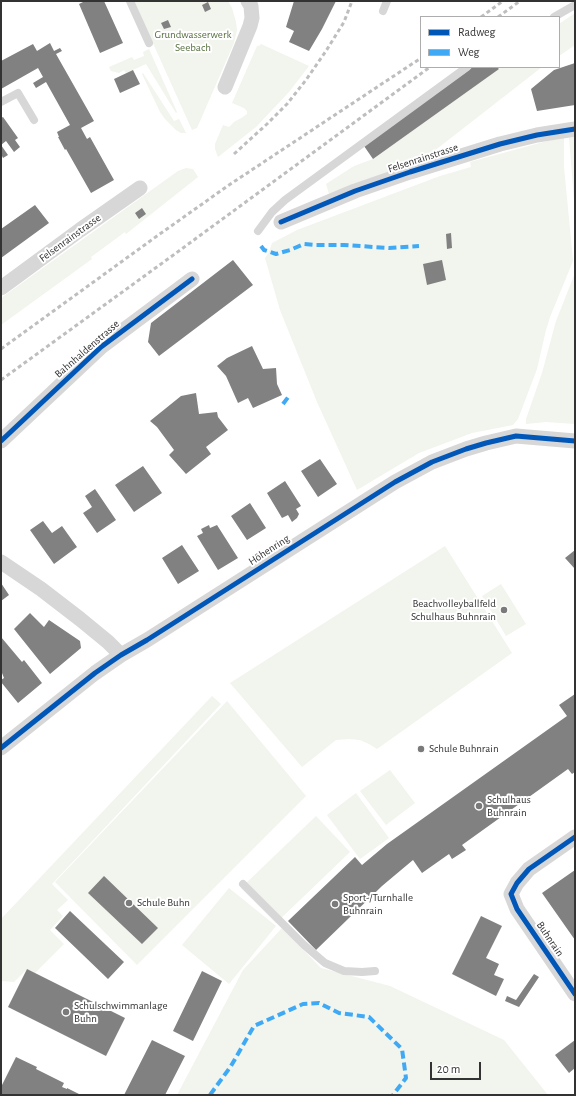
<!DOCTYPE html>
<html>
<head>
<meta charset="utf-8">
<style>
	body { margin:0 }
	#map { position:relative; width:576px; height:1096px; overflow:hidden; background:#fff; font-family:"Alegreya Sans",sans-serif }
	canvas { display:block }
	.frame { position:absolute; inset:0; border:2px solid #333; pointer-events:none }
	.legend { position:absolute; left:420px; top:16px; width:140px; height:52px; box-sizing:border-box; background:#fff; border:1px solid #adadad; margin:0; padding:5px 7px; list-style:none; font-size:12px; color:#333 }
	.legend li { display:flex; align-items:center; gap:8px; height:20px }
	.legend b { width:20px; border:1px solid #adadad }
	.scale { position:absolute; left:430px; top:1062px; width:51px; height:18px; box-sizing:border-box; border:2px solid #333; border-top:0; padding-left:5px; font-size:12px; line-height:14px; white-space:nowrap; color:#333; -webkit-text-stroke:3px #fff; paint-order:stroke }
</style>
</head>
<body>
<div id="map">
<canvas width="576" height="1096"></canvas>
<div class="frame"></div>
<ul class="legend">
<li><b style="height:5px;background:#0057b8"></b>Radweg</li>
<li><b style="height:5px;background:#3fa9f5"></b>Weg</li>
</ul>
<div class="scale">20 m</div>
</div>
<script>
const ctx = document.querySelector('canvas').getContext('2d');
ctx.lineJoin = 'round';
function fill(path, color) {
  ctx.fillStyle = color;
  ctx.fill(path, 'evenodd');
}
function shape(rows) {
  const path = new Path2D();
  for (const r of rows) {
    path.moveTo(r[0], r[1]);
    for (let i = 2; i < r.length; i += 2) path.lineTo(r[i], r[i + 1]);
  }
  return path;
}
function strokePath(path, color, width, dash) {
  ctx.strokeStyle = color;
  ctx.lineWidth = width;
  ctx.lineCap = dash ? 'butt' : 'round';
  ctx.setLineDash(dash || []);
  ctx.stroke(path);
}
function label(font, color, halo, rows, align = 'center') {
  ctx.font = font + ' "Alegreya Sans",sans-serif';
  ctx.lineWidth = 4;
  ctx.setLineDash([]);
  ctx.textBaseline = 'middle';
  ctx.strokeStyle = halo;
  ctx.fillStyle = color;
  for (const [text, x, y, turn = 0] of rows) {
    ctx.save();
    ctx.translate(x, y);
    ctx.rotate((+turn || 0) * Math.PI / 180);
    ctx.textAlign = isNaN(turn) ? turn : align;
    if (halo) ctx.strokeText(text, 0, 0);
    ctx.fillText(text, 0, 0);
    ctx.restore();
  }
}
fill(shape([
	[134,1,228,1,232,8,236,22,237,30,234,43,197,128,192,130],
	[575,13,575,45,559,56,559,24],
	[261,44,309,66,289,92,256,127,218,157,215,149,215,144,223,125,229,127,234,122,243,117,247,114,247,111,244,108,232,103,257,46,259,46],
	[149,49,177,112,176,113,146,64,126,73,124,70,119,73,111,71,109,67,132,57,134,60,144,56,143,52],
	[501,67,542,67,420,162,353,184,329,194,326,184,354,166,373,159],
	[143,73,174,121,179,119,186,133,181,133,176,130,165,119,160,112,142,74],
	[575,136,575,213,569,137],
	[564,138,564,167,573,261,550,317,546,330,537,369,518,419,513,425,472,433,419,453,357,490,317,402,280,310,265,258,269,252,272,243,297,230,440,176,471,167,470,162,547,141],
	[186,168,193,169,198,177,126,234,125,232,91,257,92,259,1,325,1,298,178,171],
	[575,273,575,424,546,422,526,424,526,419,542,373,556,321],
	[445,546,512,653,377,749,369,744,360,740,349,739,336,740,302,767,230,683],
	[501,584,526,624,506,636,482,596],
	[212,696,221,704,52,884,68,900,57,910,63,916,50,930,64,944,35,973,27,969,14,982,1,981,1,919],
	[227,701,306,796,137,965,55,882],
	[390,770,415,803,386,825,360,791],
	[356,793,389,838,360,859,327,815],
	[316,816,350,852,276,923,241,888],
	[229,888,276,926,229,984,182,945],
	[282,928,321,968,390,986,504,1040,548,1095,177,1095,243,970]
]), '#f1f5ed');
fill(shape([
	[85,1,104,1,123,43,100,53,79,4],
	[294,1,336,1,322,29,309,51,289,42,294,31,286,27],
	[208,2,211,9,205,12,202,5],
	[168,20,171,27,164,29,161,23],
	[50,43,54,51,60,48,62,51,56,54,94,121,81,128,87,139,90,137,114,180,91,193,66,149,65,150,58,137,59,137,57,132,70,125,46,82,36,88,33,83,43,77,38,68,1,89,1,61,33,44,37,51],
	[575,63,575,105,537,111,531,89,554,70],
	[473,67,497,67,499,69,373,159,364,146],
	[133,70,140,84,120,93,114,79],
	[3,117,18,138,15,140,20,147,14,152,6,141,1,145,1,118],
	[1,145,8,155,3,158,1,154],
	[35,205,49,223,1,258,1,229],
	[142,208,146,214,139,219,135,213],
	[451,233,452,248,447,249,446,234],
	[233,260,253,285,159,356,148,342,151,323],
	[442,260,446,280,427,285,423,264],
	[252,346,263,369,276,368,277,384,282,395,253,408,248,398,238,403,226,376,217,366,227,358],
	[196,393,199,414,217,412,218,417,228,430,206,447,211,454,186,474,169,455,174,450,157,427,150,421,181,396],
	[320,459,337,484,318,497,301,471],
	[143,466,162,493,134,512,115,485],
	[285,481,301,506,296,509,299,514,297,518,292,522,288,515,282,518,267,493],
	[95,489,116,520,97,533,83,513,92,507,85,496],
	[250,503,266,528,247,540,231,516],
	[43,521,52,533,62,526,77,547,54,564,30,530],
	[209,525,210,528,217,525,238,558,218,570,197,536,203,533,201,529],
	[182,545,199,571,178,584,162,558],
	[575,550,575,569,565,558],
	[1,583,9,595,1,601],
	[30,613,44,627,49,620,80,641,81,648,50,674,14,629],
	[1,637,22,662,24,660,42,683,18,703,1,682,1,680,4,678,2,673,1,673],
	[575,694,575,772,572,774,568,769,462,845,466,850,452,859,449,854,422,873,413,860,382,886,316,950,288,921,355,857,362,865,387,844,567,716,559,705],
	[575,870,575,940,542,893],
	[104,876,158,928,142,944,88,893],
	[70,911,124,962,108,979,55,928],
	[481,916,502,926,486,958,499,964,494,975,504,979,496,996,452,974],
	[27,969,125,1018,106,1056,8,1007],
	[202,971,222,981,193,1041,173,1031],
	[534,974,539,977,519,1007,505,1001,507,996,516,1000],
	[152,1040,185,1056,165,1095,124,1095],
	[575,1040,575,1068,569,1073,555,1055],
	[16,1057,37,1067,36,1069,64,1083,62,1087,67,1089,67,1088,81,1095,1,1095,1,1084,2,1085]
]), '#818181');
strokePath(shape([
	[130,1,149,43],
	[383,11,387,1],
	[554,17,575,5],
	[1,102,18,93,34,120],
	[258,231,272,212,285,200,467,67],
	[243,884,304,945,325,963,344,971,362,972,375,971]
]), '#d7d7d7', 8);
strokePath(shape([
	[225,87,250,26,252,18,251,6,248,1],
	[281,222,355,191,410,172,500,144,537,135,575,129],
	[1,288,80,230,140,188],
	[1,441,101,347,192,279],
	[1,562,41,589,80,619,108,642,121,655],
	[1,748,95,673,121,655,147,640,395,482,432,462,466,449,486,443,516,436,575,441],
	[575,837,529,869,517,883,511,894,517,909,575,994]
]), '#d7d7d7', 15);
strokePath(shape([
	[481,17,503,1],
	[498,17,520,1],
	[234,154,267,124,287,104,306,80,326,51,344,22,352,1],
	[1,349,157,236,229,185,421,58],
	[1,380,172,256,430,67]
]), '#bebebe', 3, [4, 3]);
strokePath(shape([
	[261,246,264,250,276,254,290,250,304,244,315,245,344,245,389,248,419,246],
	[283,404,289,396],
	[210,1095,231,1066,254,1026,303,1004,319,1003,339,1013,369,1017,402,1049,406,1078,393,1095]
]), '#3fa9f5', 4, [8, 4]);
strokePath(shape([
	[281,222,355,191,410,172,500,144,537,135,575,129],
	[1,441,101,347,192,279],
	[1,748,95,673,121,655,147,640,395,482,432,462,466,449,486,443,516,436,575,441],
	[575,837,529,869,517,883,511,894,517,909,575,994]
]), '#0057b8', 5);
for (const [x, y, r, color] of [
	[504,610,4,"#7a7a7a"],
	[421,749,4,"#7a7a7a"],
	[479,806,4,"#7a7a7a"],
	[129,903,4,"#7a7a7a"],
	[335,904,4,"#7a7a7a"],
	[66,1012,4,"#7a7a7a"]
]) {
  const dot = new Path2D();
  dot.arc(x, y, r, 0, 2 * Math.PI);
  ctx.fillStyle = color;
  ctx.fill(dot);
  strokePath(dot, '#fff', 1.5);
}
label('11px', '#56703f', '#fff', [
	["Grundwasserwerk",193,35],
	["Seebach",193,48]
]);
label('11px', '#333', '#fff', [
	["Felsenrainstrasse",423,158,-18],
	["Felsenrainstrasse",70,238,-36],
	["Bahnhaldenstrasse",87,349,-41],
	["Höhenring",269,550,-33],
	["Buhnrain",550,939,56]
]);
label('11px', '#333', '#fff', [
	["Beachvolleyballfeld",496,604,"right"],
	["Schulhaus Buhnrain",496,617,"right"],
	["Schule Buhnrain",429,749],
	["Schulhaus",487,800],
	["Buhnrain",487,813],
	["Sport-/Turnhalle",343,898],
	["Buhnrain",343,911],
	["Schule Buhn",137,903],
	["Schulschwimmanlage",74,1006],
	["Buhn",74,1019]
], 'left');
</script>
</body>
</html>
